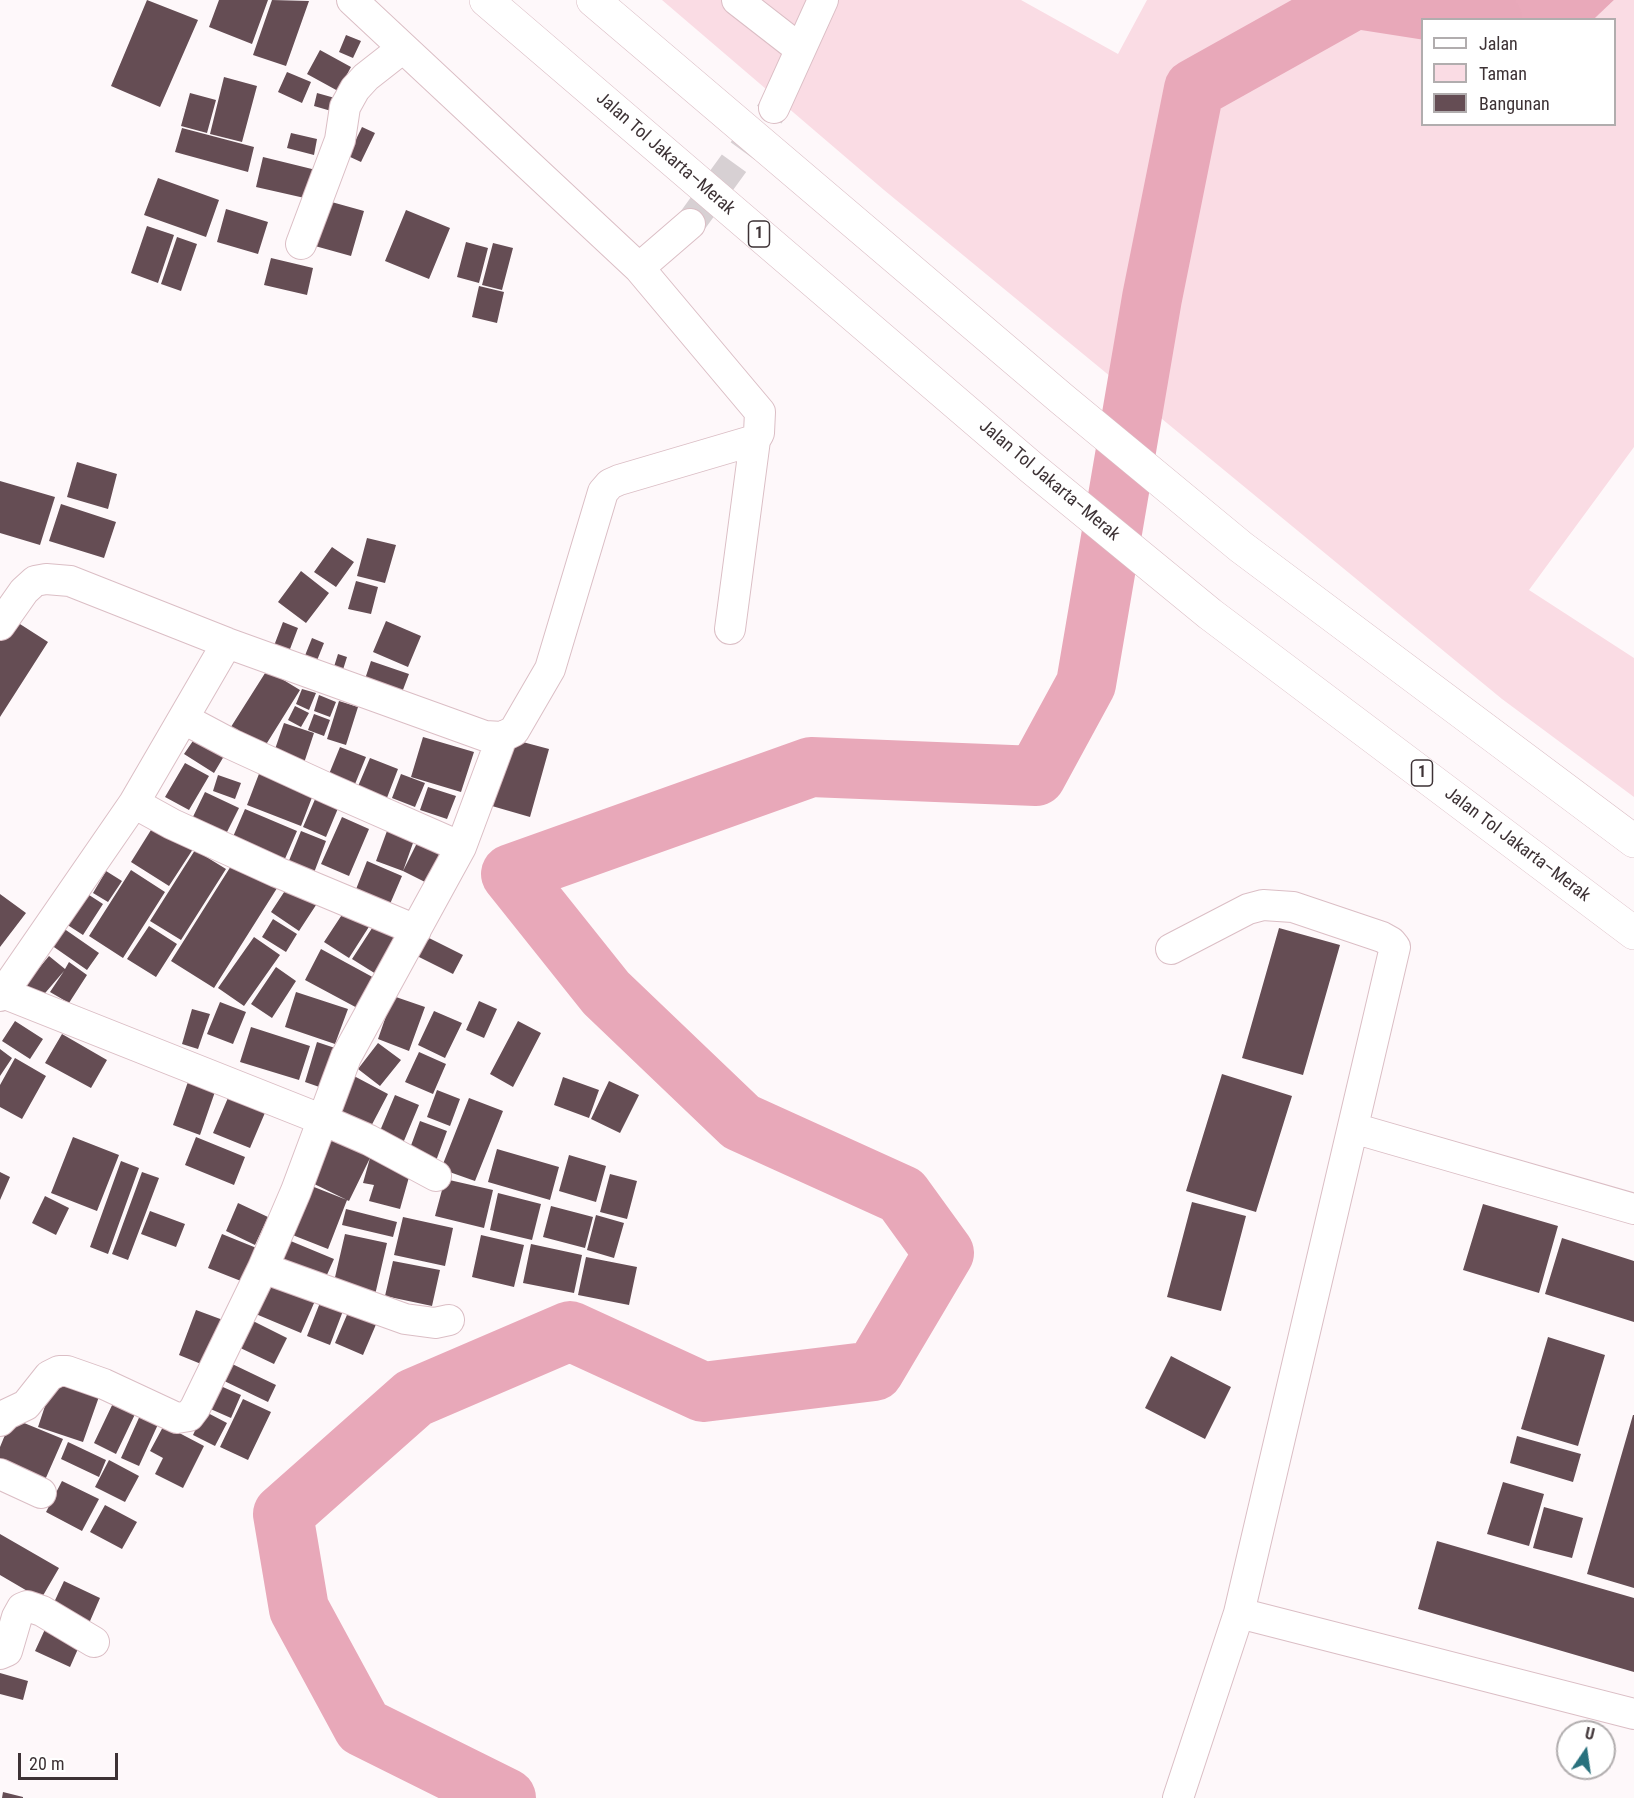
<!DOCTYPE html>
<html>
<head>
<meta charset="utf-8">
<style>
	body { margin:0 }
	#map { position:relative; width:1634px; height:1798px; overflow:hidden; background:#fef8fa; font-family:"Roboto Condensed",sans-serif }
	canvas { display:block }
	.legend { position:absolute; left:1421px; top:18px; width:195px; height:108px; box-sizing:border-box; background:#fff; border:2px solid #b1adae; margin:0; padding:8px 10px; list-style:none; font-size:18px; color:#3d3235 }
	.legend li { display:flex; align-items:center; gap:12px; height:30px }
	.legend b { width:30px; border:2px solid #b1adae }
	.north { position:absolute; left:1556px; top:1720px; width:60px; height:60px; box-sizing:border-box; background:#fff; border:2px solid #b1adae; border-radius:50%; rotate:13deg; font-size:16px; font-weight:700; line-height:24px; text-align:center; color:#3d3235 }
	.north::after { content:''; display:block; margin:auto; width:21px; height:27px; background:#29717d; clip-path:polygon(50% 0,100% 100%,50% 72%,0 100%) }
	.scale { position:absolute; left:18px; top:1753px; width:100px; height:27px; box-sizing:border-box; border:3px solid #3d3235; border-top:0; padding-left:8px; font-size:18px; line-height:21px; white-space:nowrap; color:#3d3235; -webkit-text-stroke:4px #fff; paint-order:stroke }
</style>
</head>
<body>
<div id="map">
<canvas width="1634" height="1798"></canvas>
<ul class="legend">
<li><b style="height:8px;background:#fff"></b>Jalan</li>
<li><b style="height:16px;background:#fadce4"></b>Taman</li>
<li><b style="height:16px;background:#654d54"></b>Bangunan</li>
</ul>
<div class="north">U</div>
<div class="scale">20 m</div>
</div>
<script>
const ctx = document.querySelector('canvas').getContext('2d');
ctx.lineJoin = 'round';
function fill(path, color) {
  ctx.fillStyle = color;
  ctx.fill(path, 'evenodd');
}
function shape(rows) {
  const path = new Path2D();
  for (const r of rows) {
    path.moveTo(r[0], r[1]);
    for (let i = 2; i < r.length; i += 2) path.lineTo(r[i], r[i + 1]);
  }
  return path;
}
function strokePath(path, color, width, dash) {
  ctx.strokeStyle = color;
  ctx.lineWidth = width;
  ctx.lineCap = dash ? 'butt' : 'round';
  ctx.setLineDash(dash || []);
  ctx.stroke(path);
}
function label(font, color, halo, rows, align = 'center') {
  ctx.font = font + ' "Roboto Condensed",sans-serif';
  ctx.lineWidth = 6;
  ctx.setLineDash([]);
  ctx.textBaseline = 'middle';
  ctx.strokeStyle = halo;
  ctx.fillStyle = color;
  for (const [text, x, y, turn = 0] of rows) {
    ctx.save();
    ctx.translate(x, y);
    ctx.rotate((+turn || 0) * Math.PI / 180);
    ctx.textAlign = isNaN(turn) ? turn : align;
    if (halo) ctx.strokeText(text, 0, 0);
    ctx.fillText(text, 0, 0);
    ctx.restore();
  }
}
fill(shape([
	[662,0,1021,0,1118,54,1147,0,1390,0,1457,19,1422,20,1422,124,1614,124,1614,20,1594,19,1614,0,1634,0,1634,447,1529,590,1634,658,1634,797,1502,699,884,190]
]), '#fadce4');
fill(shape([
	[1390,0,1614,0,1594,19,1457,20]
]), '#e9a9ba');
strokePath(shape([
	[1364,0,1492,20],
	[506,1798,363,1727,299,1609,283,1514,414,1398,570,1331,703,1392,874,1371,944,1253,902,1195,741,1122,606,993,511,874,811,767,1036,776,1086,684,1152,298,1194,89,1353,0]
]), '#e8a8b9', 60);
fill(shape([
	[147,0,198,20,160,107,111,86],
	[219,0,268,0,252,44,209,27],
	[272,0,309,1,286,66,253,55],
	[346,35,361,41,353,58,339,52],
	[320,50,351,67,338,91,307,74],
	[287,72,311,82,302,103,278,92],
	[224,77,257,86,242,142,210,134],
	[190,93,216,100,207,133,181,126],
	[317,93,342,100,338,113,314,106],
	[362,127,375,133,361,162,348,156],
	[182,128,254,147,248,172,175,152],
	[291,133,317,139,314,155,287,148],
	[263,157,316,170,309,199,256,187],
	[158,178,219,200,206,237,144,215],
	[328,201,364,211,351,256,315,246],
	[226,209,268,222,258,254,217,242],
	[406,210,450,228,429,279,385,261],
	[147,226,174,235,158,283,131,273],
	[177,237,197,244,181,291,161,284],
	[466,242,488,248,479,283,457,277],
	[493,243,513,248,502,290,482,285],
	[271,258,313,268,307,295,264,285],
	[479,286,504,292,497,323,472,317],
	[77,462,117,474,108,509,67,497],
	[0,481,55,497,40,545,0,533],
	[61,504,116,522,104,558,49,541],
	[367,538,396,545,385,583,357,576],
	[332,547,354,562,336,587,314,572],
	[301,571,329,593,306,623,278,602],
	[356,581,378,587,371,614,348,609],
	[9,617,48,642,0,717,0,631],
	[386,621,421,636,408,667,373,652],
	[283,622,298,628,287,657,272,651],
	[312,638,324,643,314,668,302,663],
	[338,654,347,657,341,676,332,673],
	[371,661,409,674,401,695,364,682],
	[267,670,300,690,262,751,229,730],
	[302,689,316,693,309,710,296,704],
	[319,695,336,702,330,717,314,711],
	[339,701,358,707,346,745,327,739],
	[295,706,309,713,301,727,288,720],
	[314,714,330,720,324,736,308,730],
	[284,723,314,733,303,766,273,755],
	[199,732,227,751,214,773,184,754],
	[423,737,474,752,461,792,411,777],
	[504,737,549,749,530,817,485,804],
	[340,747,366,757,353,789,327,779],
	[370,758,398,769,385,803,356,791],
	[185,763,209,776,189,810,165,797],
	[262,766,316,787,301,826,247,805],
	[401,774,425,783,415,807,392,798],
	[218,775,241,783,235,799,213,791],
	[428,787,456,796,447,819,420,810],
	[205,792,239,808,222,842,189,825],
	[316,797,339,806,326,837,303,827],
	[245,809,297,831,281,868,229,846],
	[342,817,369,829,349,876,321,864],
	[391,820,418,829,403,871,376,861],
	[156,822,195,846,169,886,131,862],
	[301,831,326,841,312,878,286,868],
	[420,837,446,850,429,884,403,871],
	[195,850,226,869,181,940,150,921],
	[236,858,279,885,214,988,171,961],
	[367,861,402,876,387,911,353,897],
	[131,870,165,892,123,958,89,936],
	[106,871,122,881,108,902,93,893],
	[290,883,318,902,299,931,271,912],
	[86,893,103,904,83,935,66,924],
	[0,894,26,913,0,947],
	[347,907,372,922,349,958,324,942],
	[273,919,297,934,286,952,262,937],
	[376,922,400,937,376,974,352,959],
	[149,926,177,944,156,977,127,959],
	[63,928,99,953,87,970,51,945],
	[1279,928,1340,945,1303,1075,1242,1058],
	[425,936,463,955,453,974,415,955],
	[254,937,280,955,244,1006,218,988],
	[321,949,378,980,361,1010,305,980],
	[49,956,65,969,69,962,87,975,69,1003,50,992,64,971,40,999,24,986],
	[276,967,296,981,272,1018,251,1004],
	[296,992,348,1009,335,1044,285,1027],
	[393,996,425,1007,409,1051,378,1039],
	[479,1001,497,1009,484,1038,466,1030],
	[220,1002,246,1012,233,1044,207,1034],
	[192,1009,210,1014,198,1049,182,1044],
	[434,1011,462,1023,445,1058,418,1045],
	[15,1021,43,1039,30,1059,2,1041],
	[518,1021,541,1033,513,1087,490,1074],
	[251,1027,310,1046,299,1080,240,1062],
	[62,1034,107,1060,91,1088,45,1063],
	[317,1042,341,1050,328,1090,305,1082],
	[378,1043,401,1060,380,1086,358,1069],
	[0,1049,12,1058,0,1076],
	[419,1052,446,1064,433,1094,405,1082],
	[15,1058,46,1076,22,1119,0,1107,0,1085],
	[1222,1074,1292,1096,1256,1212,1186,1191],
	[190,1076,217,1086,200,1135,173,1125],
	[354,1076,388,1094,367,1134,333,1116],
	[563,1077,599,1090,589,1118,554,1105],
	[609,1081,639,1095,620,1133,591,1119],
	[437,1090,460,1099,450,1126,427,1117],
	[230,1093,267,1108,250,1148,213,1133],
	[395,1095,419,1105,401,1148,377,1138],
	[469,1098,503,1111,475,1181,441,1169],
	[420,1121,447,1131,433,1169,406,1159],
	[328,1135,371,1156,349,1201,306,1180],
	[73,1137,119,1155,97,1211,51,1193],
	[196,1137,245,1157,234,1185,185,1165],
	[497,1149,559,1167,550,1200,488,1182],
	[569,1155,606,1166,596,1202,559,1191],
	[370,1158,411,1170,400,1209,369,1201,374,1185,363,1183],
	[121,1161,139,1168,108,1254,90,1247],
	[0,1172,10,1177,0,1200],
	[142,1172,159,1178,128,1260,112,1254],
	[610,1174,637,1181,627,1219,600,1212],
	[445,1179,493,1190,484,1228,435,1216],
	[309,1185,347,1200,328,1249,290,1234],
	[498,1193,541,1204,532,1240,490,1230],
	[45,1196,69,1208,56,1235,32,1223],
	[1192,1202,1246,1216,1221,1311,1167,1297],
	[238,1203,268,1217,255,1245,226,1231],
	[1483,1204,1558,1226,1539,1293,1463,1270],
	[551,1206,593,1217,585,1248,543,1237],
	[346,1209,397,1222,393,1237,342,1225],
	[150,1211,185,1224,176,1247,141,1234],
	[596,1215,624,1223,614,1258,587,1250],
	[403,1217,453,1228,445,1266,394,1255],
	[222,1234,259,1249,246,1283,208,1268],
	[345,1234,387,1243,375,1295,333,1286],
	[481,1235,524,1245,514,1287,472,1277],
	[281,1237,334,1259,322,1286,270,1263],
	[1562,1238,1634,1261,1634,1322,1545,1294],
	[531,1244,582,1255,574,1293,523,1283],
	[586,1257,637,1267,629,1305,578,1295],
	[393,1261,440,1270,432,1306,385,1296],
	[267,1273,318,1294,301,1333,251,1312],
	[323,1295,346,1303,330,1345,307,1336],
	[352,1303,380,1315,363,1355,335,1343],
	[196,1310,223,1320,206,1366,179,1355],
	[245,1317,287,1338,274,1364,232,1344],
	[1548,1337,1605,1355,1578,1446,1521,1429],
	[1171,1356,1231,1387,1205,1439,1145,1408],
	[226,1361,276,1385,268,1402,218,1378],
	[55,1376,101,1391,83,1442,38,1427],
	[216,1384,241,1395,231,1418,206,1407],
	[115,1399,137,1410,116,1454,94,1443],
	[243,1399,271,1412,248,1460,220,1447],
	[142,1411,160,1420,139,1466,121,1458],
	[204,1411,227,1423,215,1446,193,1435],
	[1633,1415,1634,1415,1634,1588,1587,1574],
	[12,1418,63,1439,45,1480,0,1460,0,1447],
	[164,1425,204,1446,183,1488,155,1474,163,1458,150,1451],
	[1517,1436,1581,1454,1573,1482,1510,1463],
	[68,1442,106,1460,99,1477,61,1459],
	[109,1460,139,1476,125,1502,95,1487],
	[62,1481,99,1499,82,1531,46,1512],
	[1503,1482,1544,1494,1529,1546,1487,1534],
	[105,1505,137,1522,122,1549,90,1532],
	[1544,1507,1583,1518,1572,1558,1533,1548],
	[0,1534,59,1568,41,1599,0,1575],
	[1437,1541,1634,1598,1634,1672,1418,1609],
	[64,1581,100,1598,87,1628,50,1611],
	[46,1627,81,1642,70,1667,35,1651],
	[0,1673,28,1681,23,1700,0,1694],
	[3,1792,23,1797,23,1798,2,1798]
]), '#654d54');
strokePath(shape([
	[690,224,774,108]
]), '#d7d0d3', 30, [30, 15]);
const minor = shape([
	[737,0,800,49],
	[774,108,823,0],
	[301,244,340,140,345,107,355,89,366,77,403,48],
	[639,268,690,224],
	[0,625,24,591,35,581,46,579,70,581,227,643,485,736,502,737,514,731,550,669,603,492,610,484,619,480,755,440,759,433,760,412,639,268,352,0],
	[730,629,755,440],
	[184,719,231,744,329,789,461,847],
	[134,803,172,824,277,872,416,930],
	[1171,949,1248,909,1263,905,1293,907,1382,937,1391,942,1395,947,1239,1613,1178,1798],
	[3,993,134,803,227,643],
	[0,996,3,993,323,1120,369,1140,436,1176],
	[1353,1128,1634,1209],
	[263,1268,405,1319,435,1323,449,1320],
	[0,1421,7,1414,26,1405,49,1376,59,1371,67,1371,104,1384,177,1418,189,1416,195,1408,263,1268,296,1191,346,1057,461,847,502,737],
	[0,1474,41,1493],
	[1239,1613,1634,1714],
	[0,1654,7,1651,17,1617,22,1608,27,1606,42,1611,94,1642]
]);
const motorway = shape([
	[486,0,1032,468,1210,614,1634,933],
	[593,0,1062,399,1241,547,1634,841]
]);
strokePath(minor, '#dbbec5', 32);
strokePath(motorway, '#dbbec5', 34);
strokePath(minor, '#fff', 30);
strokePath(motorway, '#fff', 33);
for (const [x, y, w] of [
	[759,234,21],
	[1422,773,21]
]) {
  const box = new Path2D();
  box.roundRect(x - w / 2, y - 13, w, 26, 4.5);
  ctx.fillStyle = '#fff';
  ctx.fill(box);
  strokePath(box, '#3d3235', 1.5);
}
label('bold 16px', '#3d3235', null, [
	["1",759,234],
	["1",1422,773]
]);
label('18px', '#3d3235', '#fff', [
	["Jalan Tol Jakarta–Merak",665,154,41],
	["Jalan Tol Jakarta–Merak",1049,481,40],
	["Jalan Tol Jakarta–Merak",1517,845,37]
]);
</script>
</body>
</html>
